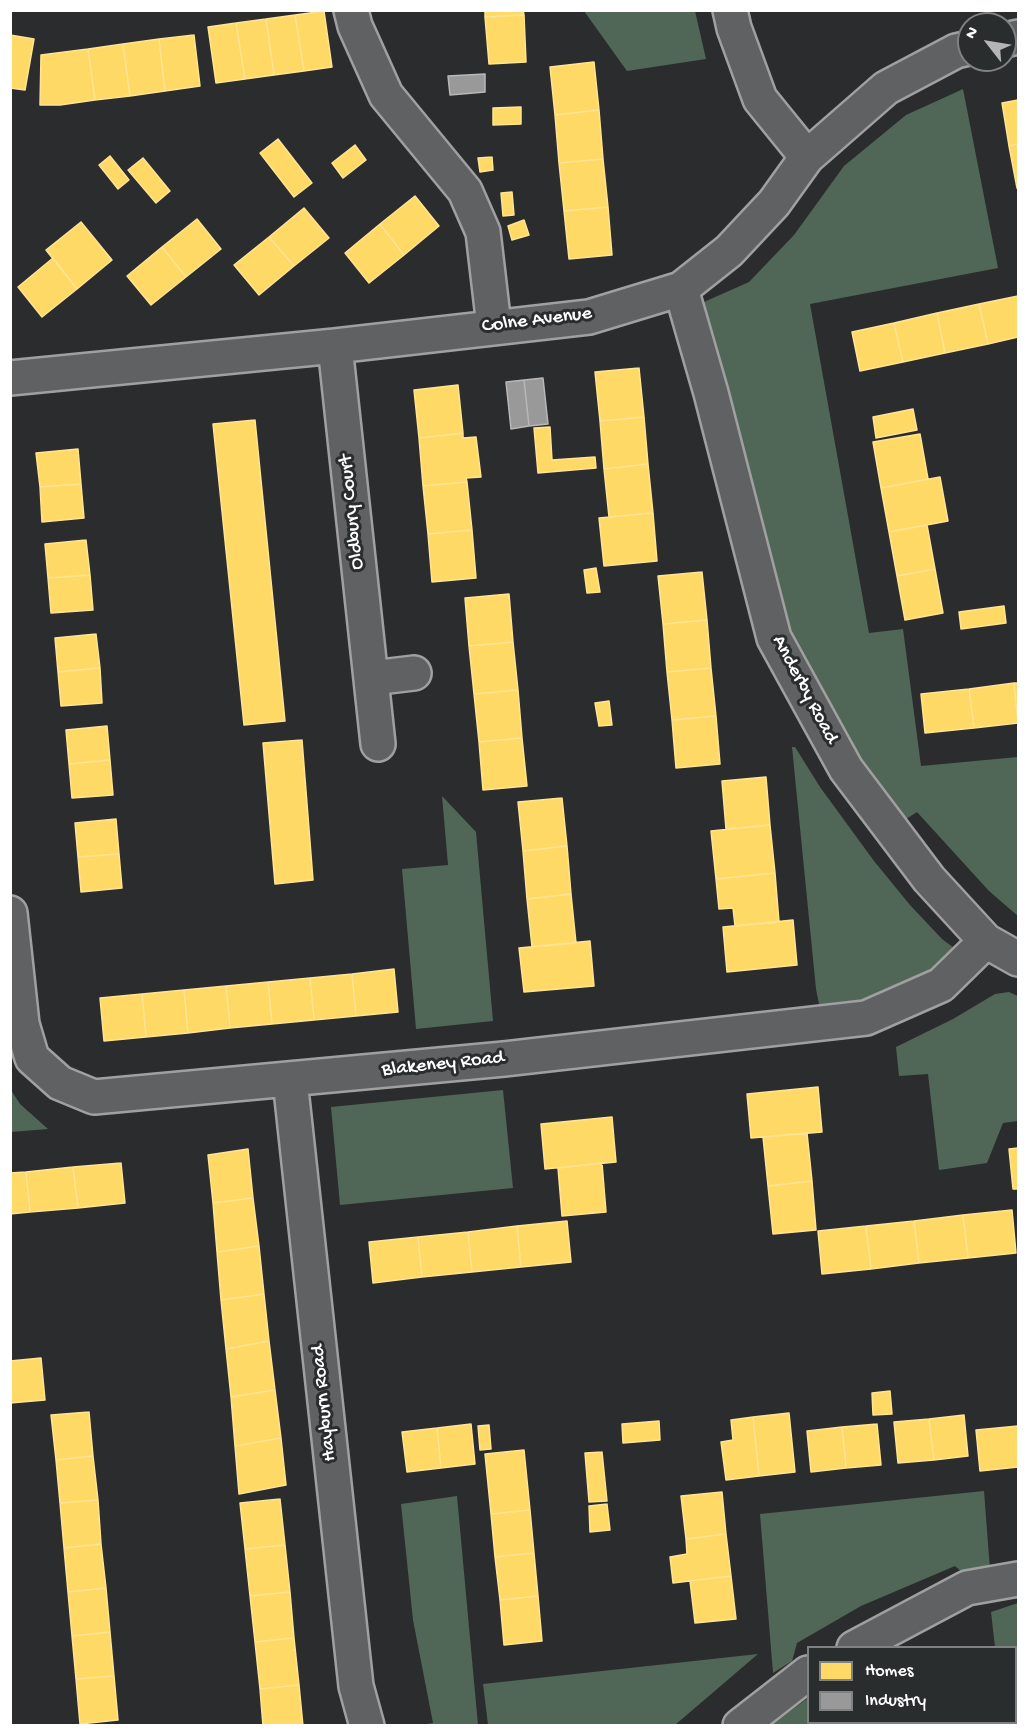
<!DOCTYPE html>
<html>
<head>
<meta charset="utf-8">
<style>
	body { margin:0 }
	#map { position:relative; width:1029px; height:1736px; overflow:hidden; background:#2b2c2d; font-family:"Gochi Hand",sans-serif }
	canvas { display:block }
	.frame { position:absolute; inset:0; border:12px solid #fff; pointer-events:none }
	.legend { position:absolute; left:807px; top:1646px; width:210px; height:78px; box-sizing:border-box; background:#2a2d2e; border:2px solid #7f8182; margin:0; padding:8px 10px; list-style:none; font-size:18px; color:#fff }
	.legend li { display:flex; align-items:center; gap:12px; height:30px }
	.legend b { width:30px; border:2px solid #7f8182 }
	.north { position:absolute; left:957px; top:12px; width:60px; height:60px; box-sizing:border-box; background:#2a2d2e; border:2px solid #7f8182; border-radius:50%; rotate:301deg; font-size:16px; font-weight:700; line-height:24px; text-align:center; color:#fff }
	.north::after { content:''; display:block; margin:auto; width:21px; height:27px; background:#b5b5b6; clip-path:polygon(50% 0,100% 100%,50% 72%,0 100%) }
</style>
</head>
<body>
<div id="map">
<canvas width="1029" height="1736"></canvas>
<div class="frame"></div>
<ul class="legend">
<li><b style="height:16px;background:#ffd966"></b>Homes</li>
<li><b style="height:16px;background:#999"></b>Industry</li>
</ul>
<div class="north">N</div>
</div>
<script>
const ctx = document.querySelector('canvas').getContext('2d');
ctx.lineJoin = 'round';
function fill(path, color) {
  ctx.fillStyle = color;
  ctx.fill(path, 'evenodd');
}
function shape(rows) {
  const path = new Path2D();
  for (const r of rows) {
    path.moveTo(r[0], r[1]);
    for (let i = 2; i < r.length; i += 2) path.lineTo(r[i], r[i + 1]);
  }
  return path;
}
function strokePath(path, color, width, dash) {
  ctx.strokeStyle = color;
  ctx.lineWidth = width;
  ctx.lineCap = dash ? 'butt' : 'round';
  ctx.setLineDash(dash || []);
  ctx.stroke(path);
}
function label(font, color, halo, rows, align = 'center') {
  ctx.font = font + ' "Gochi Hand",sans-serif';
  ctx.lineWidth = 6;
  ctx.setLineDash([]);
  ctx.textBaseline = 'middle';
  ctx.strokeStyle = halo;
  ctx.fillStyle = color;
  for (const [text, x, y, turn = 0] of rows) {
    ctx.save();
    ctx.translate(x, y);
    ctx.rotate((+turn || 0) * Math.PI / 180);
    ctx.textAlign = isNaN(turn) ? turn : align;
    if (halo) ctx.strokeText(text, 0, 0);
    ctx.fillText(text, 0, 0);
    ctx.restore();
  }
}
fill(shape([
	[584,11,695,11,706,59,627,71],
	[963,89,998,268,810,304,869,633,903,629,921,766,1018,757,1018,916,989,891,917,812,903,821,856,758,816,693,778,606,704,302,749,282,794,235,844,166,906,115],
	[792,747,795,747,820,787,874,861,910,905,942,939,954,948,950,957,940,968,869,1001,820,1009,816,989],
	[442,796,476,832,493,1021,416,1029,402,869,448,865],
	[1009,992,1018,996,1018,1121,1003,1123,987,1163,939,1170,928,1074,899,1076,896,1047,953,1019,995,994],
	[11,1090,20,1104,48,1129,11,1132],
	[503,1090,513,1188,340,1205,331,1107],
	[984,1491,990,1570,970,1579,955,1566,861,1606,797,1643,792,1661,773,1673,760,1514],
	[457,1496,478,1725,422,1725,433,1723,413,1620,401,1504],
	[1018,1603,1018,1659,1016,1659,1016,1648,995,1647,991,1612],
	[758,1654,675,1725,488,1725,483,1684],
	[808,1698,808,1722,898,1723,895,1726,771,1725]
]), '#506757');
const homes = shape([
	[485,10,523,10,524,15,485,17,485,10],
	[324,11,332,67,304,71,295,15,324,11],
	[295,15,304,71,274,75,266,19,295,15],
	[524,15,526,62,489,64,485,17,524,15],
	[266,19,274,75,245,79,236,23,266,19],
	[236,23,245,79,216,83,208,27,236,23],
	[10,35,34,39,25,90,10,88,10,35],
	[194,35,200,86,165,91,159,39,194,35],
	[159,39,165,91,130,96,123,44,159,39],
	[123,44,130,96,95,100,88,49,123,44],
	[88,49,95,100,60,105,40,105,41,55,88,49],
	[594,62,599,110,555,115,550,67,594,62],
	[1018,100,1018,144,1009,146,1002,103,1018,100],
	[521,107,521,124,493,125,493,108,521,107],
	[599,110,603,159,559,163,555,115,599,110],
	[278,139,312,183,294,197,260,153,278,139],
	[1018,144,1018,188,1017,188,1009,146,1018,144],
	[355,145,366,160,343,178,332,163,355,145],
	[110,156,129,180,118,189,99,165,110,156],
	[492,157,493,170,480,172,478,158,492,157],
	[143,158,170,191,156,203,128,170,143,158],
	[603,159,608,207,564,211,559,163,603,159],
	[512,192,514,215,503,216,501,193,512,192],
	[415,196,439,226,404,255,380,224,415,196],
	[608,207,612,255,569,259,564,211,608,207],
	[304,208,329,238,294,266,269,237,304,208],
	[197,219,221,249,186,277,162,247,197,219],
	[524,220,529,235,512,240,508,226,524,220],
	[81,222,112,260,77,289,46,250,81,222],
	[380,224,404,255,369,283,345,253,380,224],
	[269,237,294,266,259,295,234,265,269,237],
	[162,247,186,277,151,305,127,276,162,247],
	[53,258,77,289,42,317,18,287,53,258],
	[1018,296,1018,337,988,344,979,304,1018,296],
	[979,304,988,344,945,353,937,313,979,304],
	[937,313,945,353,903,362,894,323,937,313],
	[894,323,903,362,860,371,852,332,894,323],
	[639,368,644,417,600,421,595,372,639,368],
	[458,385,463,433,419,438,414,390,458,385],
	[913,409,917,430,876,438,873,417,913,409],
	[644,417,648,464,604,469,600,421,644,417],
	[255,420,285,721,244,725,213,424,255,420],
	[550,427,552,460,595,457,596,468,538,473,534,428,550,427],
	[463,433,463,438,476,437,481,477,466,478,467,482,423,486,419,438,463,433],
	[920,434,928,479,881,488,873,442,920,434],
	[78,449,81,484,40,487,36,453,78,449],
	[648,464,653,513,609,517,604,469,648,464],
	[940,477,948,521,889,532,881,488,940,477],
	[467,482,472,530,428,534,423,486,467,482],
	[81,484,84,518,42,522,40,487,81,484],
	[653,513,657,561,604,566,599,518,653,513],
	[927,525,935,569,897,576,889,532,927,525],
	[472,530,476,578,432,582,428,534,472,530],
	[86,540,90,575,48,578,45,544,86,540],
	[596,568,600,592,587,593,584,570,596,568],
	[935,569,943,613,905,620,897,576,935,569],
	[702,572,707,620,663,624,658,576,702,572],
	[90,575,93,610,51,613,48,578,90,575],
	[509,594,513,642,469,646,465,598,509,594],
	[1004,606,1006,623,961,629,959,612,1004,606],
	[707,620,711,668,667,672,663,624,707,620],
	[96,634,100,668,58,672,55,638,96,634],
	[513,642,518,690,474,694,469,646,513,642],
	[100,668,102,703,61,706,58,672,100,668],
	[711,668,716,716,672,720,667,672,711,668],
	[1014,683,1018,723,974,728,969,689,1014,683],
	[1014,683,1018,683,1018,723,1014,683],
	[969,689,974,728,925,733,921,694,969,689],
	[518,690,522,738,479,742,474,694,518,690],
	[609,701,612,725,599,726,595,703,609,701],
	[716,716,720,764,676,768,672,720,716,716],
	[107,726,110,760,69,764,66,730,107,726],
	[522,738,527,786,483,790,479,742,522,738],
	[302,740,313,880,275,884,263,743,302,740],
	[110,760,113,795,72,798,69,764,110,760],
	[766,777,770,825,726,829,722,781,766,777],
	[562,798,567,846,523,851,518,802,562,798],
	[116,819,119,854,78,857,75,823,116,819],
	[770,825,775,873,716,879,711,831,770,825],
	[567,846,571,894,527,899,523,851,567,846],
	[119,854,122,888,81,892,78,857,119,854],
	[775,873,779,922,735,926,733,908,719,909,716,879,775,873],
	[571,894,576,943,532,947,527,899,571,894],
	[793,920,797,965,727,972,723,927,793,920],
	[590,941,594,986,524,992,519,948,590,941],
	[394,969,398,1012,356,1016,352,974,394,969],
	[352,974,356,1016,314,1020,310,978,352,974],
	[310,978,314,1020,272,1024,268,982,310,978],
	[268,982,272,1024,230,1028,226,986,268,982],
	[226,986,230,1028,188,1033,184,990,226,986],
	[184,990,188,1033,146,1037,142,994,184,990],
	[142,994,146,1037,104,1041,100,998,142,994],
	[818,1087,822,1132,751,1138,747,1094,818,1087],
	[612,1117,616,1162,545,1169,541,1124,612,1117],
	[807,1133,812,1181,768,1186,763,1137,807,1133],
	[1018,1148,1018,1189,1013,1189,1009,1149,1018,1148],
	[248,1149,253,1198,213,1203,208,1155,248,1149],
	[121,1163,125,1203,78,1208,73,1167,121,1163],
	[602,1163,606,1212,562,1216,558,1168,602,1163],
	[73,1167,78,1208,30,1212,26,1172,73,1167],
	[26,1172,30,1212,10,1214,10,1173,26,1172],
	[812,1181,816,1230,773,1234,768,1186,812,1181],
	[253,1198,259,1246,217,1252,213,1203,253,1198],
	[1012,1210,1016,1253,968,1258,963,1215,1012,1210],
	[963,1215,968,1258,919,1263,914,1221,963,1215],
	[567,1221,571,1262,521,1267,517,1226,567,1221],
	[914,1221,919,1263,871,1269,866,1226,914,1221],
	[517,1226,521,1267,472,1272,468,1232,517,1226],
	[866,1226,871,1269,822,1274,818,1231,866,1226],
	[468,1232,472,1272,422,1277,418,1237,468,1232],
	[418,1237,422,1277,373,1283,369,1242,418,1237],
	[259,1246,264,1294,221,1300,217,1252,259,1246],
	[264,1294,269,1341,226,1349,221,1300,264,1294],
	[269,1341,275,1390,231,1397,226,1349,269,1341],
	[41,1358,45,1400,10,1403,10,1361,41,1358],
	[275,1390,281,1438,235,1446,231,1397,275,1390],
	[890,1391,892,1414,873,1415,872,1393,890,1391],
	[89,1412,93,1456,56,1460,51,1415,89,1412],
	[789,1413,795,1472,759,1476,753,1417,789,1413],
	[964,1415,968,1456,934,1460,929,1419,964,1415],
	[753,1417,759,1476,726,1480,721,1442,733,1440,731,1420,753,1417],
	[929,1419,934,1460,898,1463,894,1422,929,1419],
	[659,1421,660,1440,623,1443,622,1424,659,1421],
	[471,1424,475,1464,441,1468,437,1428,471,1424],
	[877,1424,881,1465,846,1468,842,1427,877,1424],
	[489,1425,491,1449,480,1450,478,1426,489,1425],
	[1018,1426,1018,1467,980,1471,976,1430,1018,1426],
	[842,1427,846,1468,811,1472,807,1431,842,1427],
	[437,1428,441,1468,407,1472,402,1432,437,1428],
	[281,1438,286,1485,239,1494,235,1446,281,1438],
	[524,1450,530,1510,491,1514,485,1454,524,1450],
	[602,1452,607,1501,589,1502,585,1453,602,1452],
	[93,1456,98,1500,60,1503,56,1460,93,1456],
	[722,1492,726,1534,686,1539,681,1496,722,1492],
	[280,1499,285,1545,245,1549,240,1503,280,1499],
	[98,1500,101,1544,64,1548,60,1503,98,1500],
	[607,1504,610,1530,590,1532,589,1506,607,1504],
	[530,1510,534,1553,495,1557,491,1514,530,1510],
	[726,1534,731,1576,673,1583,670,1557,687,1554,686,1539,726,1534],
	[101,1544,106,1588,68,1592,64,1548,101,1544],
	[285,1545,290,1592,250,1596,245,1549,285,1545],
	[534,1553,538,1596,500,1600,495,1557,534,1553],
	[731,1576,736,1619,695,1623,690,1581,731,1576],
	[106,1588,110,1632,72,1636,68,1592,106,1588],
	[290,1592,294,1638,255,1642,250,1596,290,1592],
	[538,1596,542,1641,504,1645,500,1600,538,1596],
	[110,1632,114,1676,76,1679,72,1636,110,1632],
	[294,1638,299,1685,260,1689,255,1642,294,1638],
	[114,1676,118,1720,80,1724,76,1679,114,1676],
	[299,1685,303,1726,263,1726,260,1689,299,1685],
	[1016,1707,1018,1707,1018,1726,995,1726,994,1722,1016,1722,1016,1707],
	[949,1722,994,1722,995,1726,950,1726,949,1722]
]);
fill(homes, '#ffd966');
strokePath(homes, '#ffe494', 1.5);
const industry = shape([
	[485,74,485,92,450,95,448,76,485,74],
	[543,378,548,424,529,426,524,380,543,378],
	[524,380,529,426,511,429,506,382,524,380]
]);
fill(industry, '#999');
strokePath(industry, '#b8b8b8', 1.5);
const minor = shape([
	[351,10,355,26,386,95,465,191,483,232,494,326],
	[730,10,734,28,760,99,807,157],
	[1005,40,1018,37],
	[681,289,711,393,774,638,846,769,929,879,986,941,1018,959],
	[335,346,378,744],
	[10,378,335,346,589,317,681,289,729,251,774,203,807,157,886,88,956,51,969,48],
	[372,678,414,673],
	[10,913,22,1024,32,1058,60,1083,94,1097,504,1059,866,1018,941,985,986,941],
	[290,1080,356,1686,367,1726],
	[854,1648,967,1588,1018,1579],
	[740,1726,808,1673]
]);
strokePath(minor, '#a0a0a0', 38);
strokePath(minor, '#606162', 33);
label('20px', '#fff', '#2a2d2e', [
	["Colne Avenue",537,321,-7],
	["Oldbury Court",353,512,-96],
	["Anderby Road",804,690,62],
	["Blakeney Road",443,1065,-6],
	["Hayburn Road",325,1403,-96]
]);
</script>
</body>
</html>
